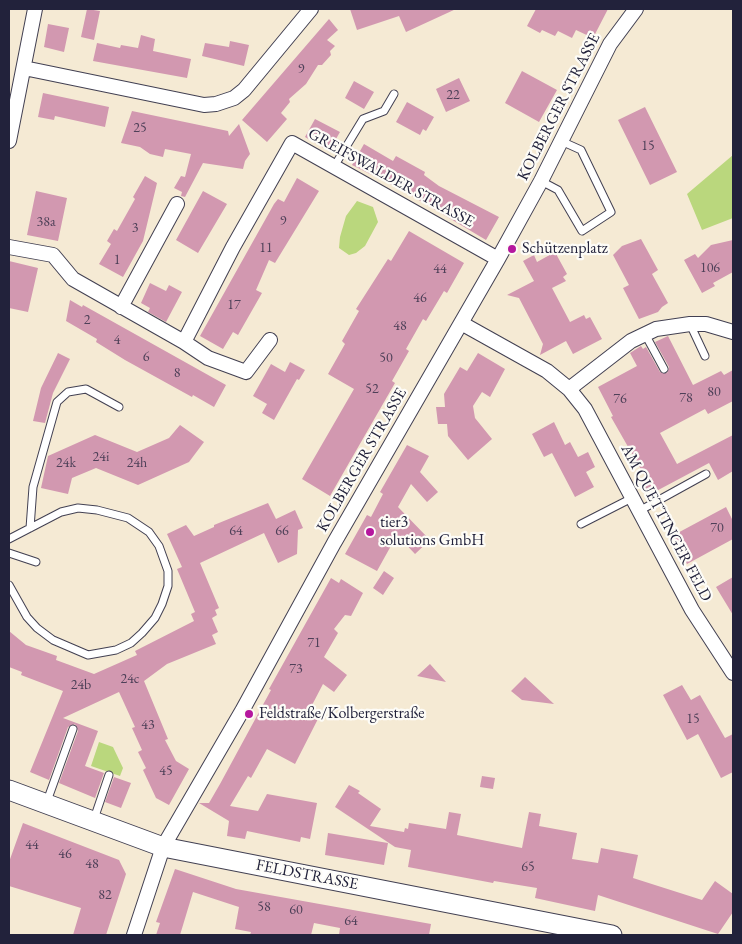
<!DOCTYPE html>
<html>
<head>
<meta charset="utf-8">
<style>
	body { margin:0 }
	#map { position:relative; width:742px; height:944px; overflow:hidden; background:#f5ead4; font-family:"EB Garamond",serif }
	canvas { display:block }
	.frame { position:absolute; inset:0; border:10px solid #22223b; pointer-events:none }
</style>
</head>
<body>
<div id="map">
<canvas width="742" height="944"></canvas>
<div class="frame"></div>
</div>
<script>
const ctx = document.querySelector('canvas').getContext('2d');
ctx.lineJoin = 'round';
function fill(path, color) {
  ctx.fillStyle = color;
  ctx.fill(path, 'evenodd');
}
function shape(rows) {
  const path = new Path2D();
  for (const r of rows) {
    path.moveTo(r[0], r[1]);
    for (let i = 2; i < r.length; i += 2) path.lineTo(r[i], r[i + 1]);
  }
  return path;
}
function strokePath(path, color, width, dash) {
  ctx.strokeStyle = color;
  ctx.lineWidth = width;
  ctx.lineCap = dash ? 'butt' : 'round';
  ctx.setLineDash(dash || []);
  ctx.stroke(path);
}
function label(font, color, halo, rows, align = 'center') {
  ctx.font = font + ' "EB Garamond",serif';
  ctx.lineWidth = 4.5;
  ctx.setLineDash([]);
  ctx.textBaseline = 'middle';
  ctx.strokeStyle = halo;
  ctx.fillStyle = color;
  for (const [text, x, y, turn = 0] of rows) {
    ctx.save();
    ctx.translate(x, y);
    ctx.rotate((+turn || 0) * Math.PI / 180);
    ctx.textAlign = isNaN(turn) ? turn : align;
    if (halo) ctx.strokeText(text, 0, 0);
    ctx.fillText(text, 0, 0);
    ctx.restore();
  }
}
fill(shape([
	[733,155,733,218,702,230,687,194],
	[357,201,373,207,378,222,365,246,356,253,349,255,339,248,340,237,346,216],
	[99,742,113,747,123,768,120,776,91,766]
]), '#bad77d');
fill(shape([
	[87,9,100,11,94,40,81,37],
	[350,9,456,9,406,32,399,16,357,30],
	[536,9,608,9,593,38,576,30,572,38,558,31,555,36,542,30,540,33,527,26],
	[329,19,338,30,327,40,335,46,330,51,331,55,322,65,318,65,306,84,289,99,290,102,281,113,287,119,267,142,242,120],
	[48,24,69,28,64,52,44,47],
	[141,35,155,39,153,51,191,59,187,78,93,61,97,43,120,48,121,45,138,48],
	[230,41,249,45,244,66,202,56,205,43,229,47],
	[522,71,557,90,539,122,505,103],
	[459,78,470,101,446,112,436,89],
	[354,81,374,92,364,109,345,98],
	[43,93,109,107,105,127,55,116,54,120,38,117],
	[407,102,434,117,426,131,423,129,420,135,396,122],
	[645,107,677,172,650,185,618,120],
	[132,111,228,131,229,136,239,124,250,154,245,161,243,169,203,163,185,197,181,196,182,192,174,188,181,176,185,177,191,154,165,149,163,157,150,154,140,147,121,143],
	[315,119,340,132,329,151,305,137],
	[364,144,393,161,396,156,425,172,424,175,439,186,499,217,486,240,402,190,352,165],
	[145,176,157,183,143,241,123,277,99,264,111,244,107,241,114,229,117,231,135,199,133,197],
	[297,178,319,191,275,263,269,260,256,290,262,293,238,335,233,332,223,349,200,336,274,204,278,199,284,202],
	[36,191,67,198,58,241,27,235],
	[203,191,227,204,198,253,176,240],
	[409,231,464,263,447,293,444,291,426,321,423,319,406,349,409,351,392,381,395,383,330,496,302,479,354,389,328,374,345,344,342,341,359,311,356,309,388,259,391,261],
	[641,239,658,270,652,274,668,303,662,307,658,312,639,319,623,288,629,285,613,255,622,246],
	[733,240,733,272,713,283,715,286,702,293,684,260,695,254,698,258,711,245],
	[555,252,567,274,563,277,566,281,552,288,570,322,584,315,586,319,590,317,602,339,573,354,566,341,540,355,543,344,519,298,507,295,534,281,523,261,534,255,537,262],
	[9,261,38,268,28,312,9,308],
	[150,283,166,291,169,285,182,292,166,322,148,312,150,308,141,303],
	[70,300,82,307,83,305,226,385,214,407,193,395,192,397,125,360,96,342,97,339,66,321],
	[668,336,693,385,721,371,724,375,733,370,733,401,708,414,705,409,660,433,677,464,733,435,733,471,718,480,709,463,647,496,641,484,647,480,611,417,613,416,598,387,637,366,630,353,641,346,643,349,646,347,660,372,667,373,669,367,655,342],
	[58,353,70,359,53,393,45,423,33,421,41,388],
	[478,353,505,369,490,397,482,392,473,406,475,418,492,439,468,460,448,436,447,424,438,424,436,407,445,407,444,394,460,367,467,371],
	[290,362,305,370,299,380,297,379,274,420,262,413,267,404,253,396,271,364,285,372],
	[554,422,565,445,570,442,578,457,588,452,595,467,586,472,594,487,575,497,552,453,544,457,532,434],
	[180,425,204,442,189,462,138,485,96,468,72,478,68,494,41,488,48,456,95,435,137,452,169,438],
	[407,445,429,456,420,472,438,492,427,502,411,484,398,507,430,540,415,554,397,535,377,571,345,554,367,515,371,517,383,494,380,492],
	[268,503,276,519,295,510,303,528,298,530,297,554,278,563,264,533,200,563,219,608,215,610,217,615,212,618,218,632,212,635,216,644,167,664,144,681,168,739,165,740,176,761,189,769,169,805,156,798,143,770,146,768,138,752,142,750,132,728,135,727,119,692,63,718,98,731,85,766,104,773,95,798,59,783,78,731,75,724,68,727,49,780,30,772,63,691,21,675,22,672,9,667,9,631,26,645,57,656,56,660,94,674,137,655,135,651,194,621,191,614,195,612,177,569,182,567,167,534,186,525,194,536,214,527,214,525],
	[726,507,733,521,733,539,687,564,672,536],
	[384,571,394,578,383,595,373,588],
	[733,577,733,615,716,587],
	[331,578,339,583,341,579,363,593,351,616,345,615,334,629,338,633,324,657,347,675,334,692,323,684,311,707,321,713,295,764,267,749,251,778,248,776,230,806,258,811,267,794,317,803,310,839,301,837,300,842,247,831,245,839,227,836,229,821,199,803,209,803,220,784,271,690,269,689],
	[430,664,446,682,417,676],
	[525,677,554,704,522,700,511,691],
	[682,685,691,700,700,695,725,738,733,734,733,772,721,778,698,734,687,740,663,695],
	[482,776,495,778,493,789,480,787],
	[114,777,131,783,121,808,105,802],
	[349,785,360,791,358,793,381,809,370,826,404,832,405,828,408,829,409,823,446,829,449,812,461,814,457,835,522,848,529,812,541,814,539,826,577,833,572,859,598,863,601,848,638,855,633,878,702,900,715,881,733,894,733,912,718,934,598,895,595,911,535,898,537,888,494,881,493,883,408,867,411,850,395,847,335,807],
	[23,823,119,860,126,874,106,935,73,935,81,908,9,886,9,862],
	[328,833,388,843,384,865,325,855],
	[175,869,236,889,431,924,429,935,339,935,340,928,314,923,311,935,250,935,251,932,235,929,239,907,193,892,180,935,156,935,160,923,156,922]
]), '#d298b0');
const service = shape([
	[335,165,363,119,384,111,394,94],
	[541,181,558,190,582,231,611,212,581,150,561,141],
	[690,324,705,356],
	[645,334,664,369],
	[639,511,706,474],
	[581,524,632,498],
	[30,528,33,487,57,402,68,392,86,389,119,407],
	[9,539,61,512,78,508,97,510,128,518,149,532,159,546,168,571,168,586,162,604,155,618,142,633,131,643,116,650,88,655,53,640,37,628,27,617,9,585],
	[9,553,36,562],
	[46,804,73,729],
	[94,819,109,775]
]);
const minor = shape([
	[24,68,204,105,216,104,234,98,244,90,311,9],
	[9,141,35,9],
	[9,247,53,255,73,279,184,342,233,247,292,143,498,259],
	[121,307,177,204],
	[461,323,547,371,569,389,585,409,692,610,733,673],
	[184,342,208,358,246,372,270,340],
	[569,389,631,341,656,329,690,324,706,324,733,332],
	[134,935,163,847,242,711,334,543,498,259,541,181,610,44,636,9]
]);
const secondary = shape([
	[9,790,163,847,612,935]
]);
strokePath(service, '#424052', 9);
strokePath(minor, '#424052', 16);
strokePath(secondary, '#424052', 21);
strokePath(service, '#fff', 7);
strokePath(minor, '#fff', 14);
strokePath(secondary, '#fff', 19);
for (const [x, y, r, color] of [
	[512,249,5,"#b5179e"],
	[370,532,5,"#b5179e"],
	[249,714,5,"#b5179e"]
]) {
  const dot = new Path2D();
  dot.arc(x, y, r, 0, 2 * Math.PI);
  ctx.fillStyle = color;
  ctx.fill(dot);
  strokePath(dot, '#fdfcf7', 2);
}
label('14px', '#4e4058', null, [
	["9",301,69],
	["22",453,95],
	["25",140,128],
	["15",648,146],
	["9",283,221],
	["38a",46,222],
	["3",135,228],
	["11",266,248],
	["1",117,260],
	["106",710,268],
	["44",440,269],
	["46",420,298],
	["17",234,305],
	["2",87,320],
	["48",400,326],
	["4",117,340],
	["6",146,357],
	["50",386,358],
	["8",177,373],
	["52",372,389],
	["80",714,392],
	["78",686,398],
	["76",620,399],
	["24i",101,457],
	["24k",66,463],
	["24h",137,463],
	["70",717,528],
	["64",236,531],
	["66",282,531],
	["71",314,643],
	["73",296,669],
	["24c",130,679],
	["24b",81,685],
	["15",693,719],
	["43",148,725],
	["45",166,771],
	["44",32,845],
	["46",65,854],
	["48",92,864],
	["65",528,867],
	["82",105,895],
	["58",264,907],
	["60",296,910],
	["64",351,921]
]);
label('16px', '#22223b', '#fdfcf7', [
	["KOLBERGER STRASSE",559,107,-63],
	["GREIFSWALDER STRASSE",391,178,29],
	["KOLBERGER STRASSE",362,460,-60],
	["AM QUETTINGER FELD",666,523,62],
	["FELDSTRASSE",307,875,11]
]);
label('16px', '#22223b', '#fdfcf7', [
	["Schützenplatz",522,249],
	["tier3",380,523],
	["solutions GmbH",380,541],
	["Feldstraße/Kolbergerstraße",259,714]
], 'left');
</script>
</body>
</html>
